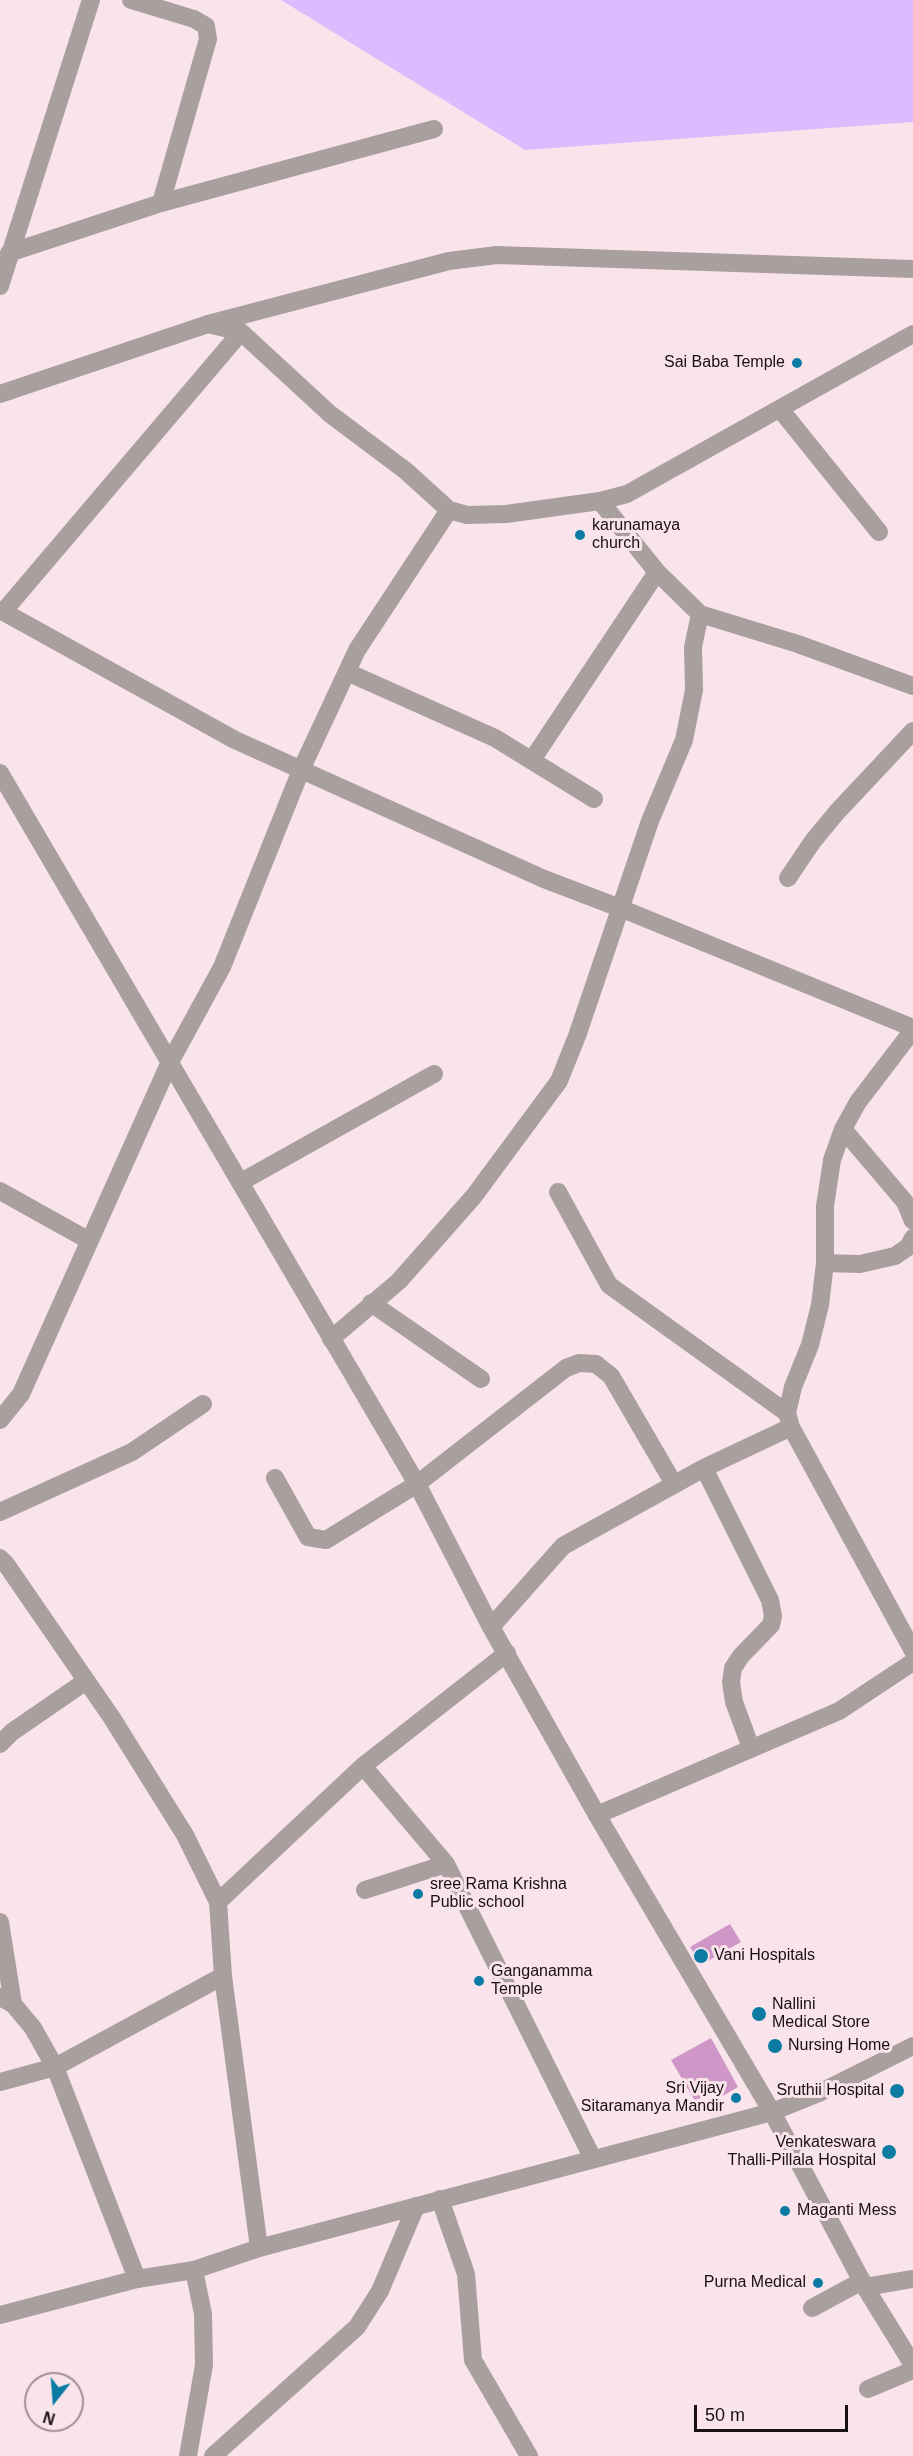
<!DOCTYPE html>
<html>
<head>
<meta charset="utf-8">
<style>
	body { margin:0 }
	#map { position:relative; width:913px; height:2456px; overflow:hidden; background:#fae4eb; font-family:Arial,sans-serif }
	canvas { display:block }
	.north { position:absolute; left:24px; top:2372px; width:60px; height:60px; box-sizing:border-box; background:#fae4eb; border:2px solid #a08f95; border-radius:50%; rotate:197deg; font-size:16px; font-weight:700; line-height:24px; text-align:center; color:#181013 }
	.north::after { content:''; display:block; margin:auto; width:21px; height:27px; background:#0b7ba4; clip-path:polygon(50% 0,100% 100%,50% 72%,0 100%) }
	.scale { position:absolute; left:694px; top:2405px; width:154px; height:27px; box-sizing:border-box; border:3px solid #181013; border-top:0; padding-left:8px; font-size:18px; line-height:21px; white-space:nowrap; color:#181013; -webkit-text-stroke:4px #fae4eb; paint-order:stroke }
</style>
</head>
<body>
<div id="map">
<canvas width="913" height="2456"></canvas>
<div class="north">N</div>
<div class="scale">50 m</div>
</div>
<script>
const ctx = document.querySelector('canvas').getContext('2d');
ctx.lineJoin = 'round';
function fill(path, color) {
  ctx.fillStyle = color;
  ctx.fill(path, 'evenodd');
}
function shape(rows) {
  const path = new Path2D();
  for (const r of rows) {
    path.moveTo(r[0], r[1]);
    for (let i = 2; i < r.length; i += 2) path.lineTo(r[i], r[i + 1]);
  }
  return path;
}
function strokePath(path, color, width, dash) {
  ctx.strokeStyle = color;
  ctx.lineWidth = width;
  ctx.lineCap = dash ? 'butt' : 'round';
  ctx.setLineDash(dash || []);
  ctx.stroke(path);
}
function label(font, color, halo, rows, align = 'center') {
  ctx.font = font + ' Arial,sans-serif';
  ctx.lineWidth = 6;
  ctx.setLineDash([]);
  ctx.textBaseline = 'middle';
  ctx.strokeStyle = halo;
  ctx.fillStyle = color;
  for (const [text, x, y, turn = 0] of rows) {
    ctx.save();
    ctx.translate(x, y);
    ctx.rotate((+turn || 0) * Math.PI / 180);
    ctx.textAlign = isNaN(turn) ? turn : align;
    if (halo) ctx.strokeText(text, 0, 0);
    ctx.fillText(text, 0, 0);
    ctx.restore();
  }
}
fill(shape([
	[281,0,913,0,913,122,525,150]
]), '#dbbcfe');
fill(shape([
	[730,1924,741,1942,701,1965,690,1947],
	[711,2038,738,2087,721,2097,716,2089,695,2101,671,2060]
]), '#cf96c8');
strokePath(shape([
	[131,0,194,19,206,26,208,39,161,203],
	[9,253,161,203,434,129],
	[0,286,91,0],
	[208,324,241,332,330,414,406,471,449,510,467,515,506,514,600,501,657,572,700,614],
	[780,409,879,532],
	[600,501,627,494,913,334],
	[0,610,235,740,544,879,620,908,913,1028],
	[3,612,241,332],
	[347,672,495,738,594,799],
	[532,760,657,572],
	[788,878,813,841,837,812,913,731],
	[843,1129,905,1202,913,1221],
	[241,1182,434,1074],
	[0,1191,88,1240],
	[558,1192,609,1285,787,1413],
	[825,1263,860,1264,895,1256,908,1247,913,1238],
	[371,1303,481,1379],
	[331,1339,399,1281,474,1196,559,1081,577,1036,650,821,684,740,694,690,693,647,700,614,798,644,913,686],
	[0,1420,21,1394,169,1064,222,967,301,770,357,650,449,510],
	[791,1427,787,1413,793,1387,810,1345,820,1305,825,1263,825,1206,832,1160,843,1129,858,1102,913,1030],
	[704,1468,770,1600,773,1616,771,1625,741,1656,733,1668,731,1682,734,1702,751,1748],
	[275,1478,308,1537,326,1540,417,1484,566,1368,579,1363,596,1364,611,1376,674,1484],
	[0,1512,132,1452,203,1404],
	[0,1558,6,1564,112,1718,185,1835,218,1902,223,1976,259,2248],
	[491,1627,563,1546,704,1468,791,1427,913,1651],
	[0,1744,12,1732,86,1681],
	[363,1766,446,1864],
	[597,1815,839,1711,913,1662],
	[365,1890,446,1864,593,2159],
	[218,1902,363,1766,507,1653],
	[0,1922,13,2004],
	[0,1997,13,2004,33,2028,55,2067,137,2279],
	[0,2082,55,2067,223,1976],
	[440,2199,466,2274,473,2360,529,2456],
	[865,2287,913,2279],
	[812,2308,862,2281],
	[868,2389,913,2370],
	[188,2456,204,2365,203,2314,194,2270],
	[213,2456,357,2327,380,2291,416,2206]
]), '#a99f9f', 18);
strokePath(shape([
	[0,394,208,324,449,261,497,255,913,269],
	[0,773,417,1484,491,1627,597,1815,772,2112,865,2287,913,2365],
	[0,2315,137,2279,194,2270,259,2248,772,2112,819,2093,913,2046]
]), '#a99f9f', 18);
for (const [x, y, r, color] of [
	[797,363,6,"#0b7ba4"],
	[580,535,6,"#0b7ba4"],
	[418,1894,6,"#0b7ba4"],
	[701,1956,8,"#0b7ba4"],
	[479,1981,6,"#0b7ba4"],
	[759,2014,8,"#0b7ba4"],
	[775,2046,8,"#0b7ba4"],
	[897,2091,8,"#0b7ba4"],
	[736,2098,6,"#0b7ba4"],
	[889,2152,8,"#0b7ba4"],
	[785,2211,6,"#0b7ba4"],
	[818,2283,6,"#0b7ba4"]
]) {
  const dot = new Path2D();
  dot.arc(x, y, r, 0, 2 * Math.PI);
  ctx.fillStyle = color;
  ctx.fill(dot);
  strokePath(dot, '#fae4eb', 2);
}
label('16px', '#181013', '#fae4eb', [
	["Sai Baba Temple",785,363,"right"],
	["karunamaya",592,526],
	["church",592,544],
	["sree Rama Krishna",430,1885],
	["Public school",430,1903],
	["Vani Hospitals",714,1956],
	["Ganganamma",491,1972],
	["Temple",491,1990],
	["Nallini",772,2005],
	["Medical Store",772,2023],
	["Nursing Home",788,2046],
	["Sri Vijay",724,2089,"right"],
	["Sitaramanya Mandir",724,2107,"right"],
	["Sruthii Hospital",884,2091,"right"],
	["Venkateswara",876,2143,"right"],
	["Thalli-Pillala Hospital",876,2161,"right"],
	["Maganti Mess",797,2211],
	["Purna Medical",806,2283,"right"]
], 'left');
</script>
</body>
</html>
